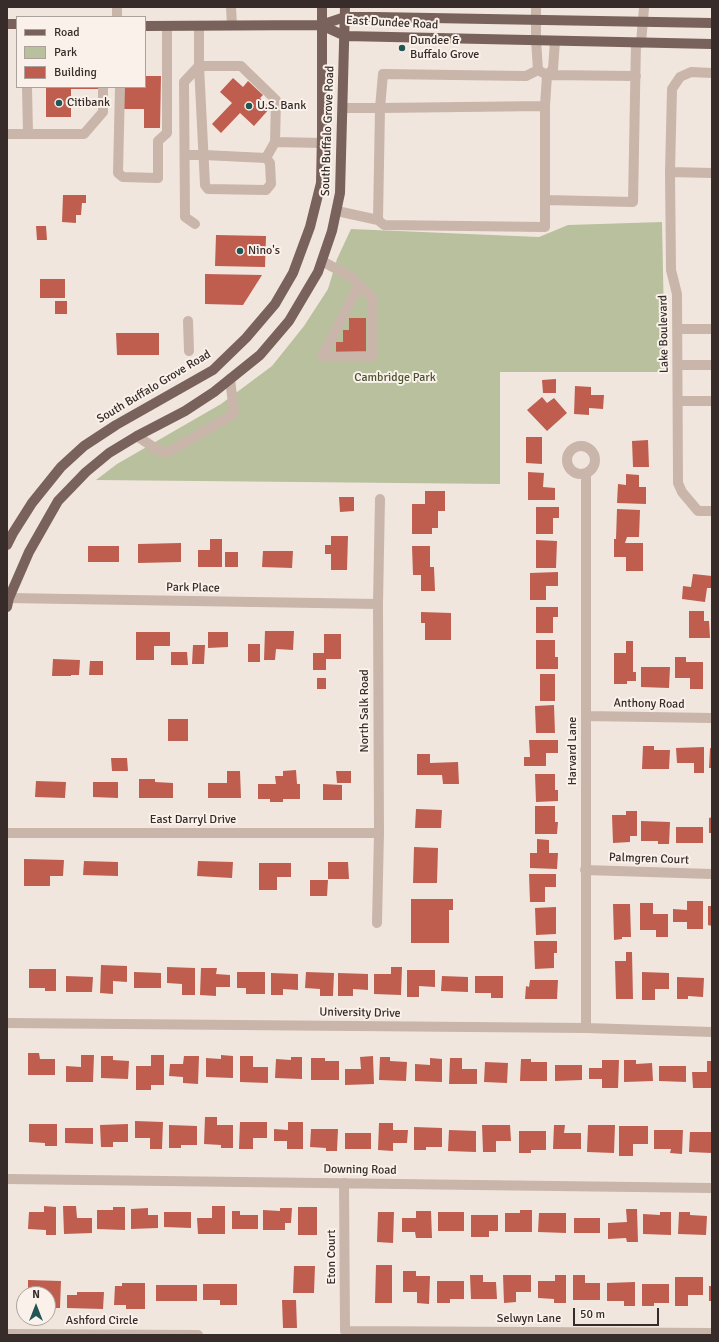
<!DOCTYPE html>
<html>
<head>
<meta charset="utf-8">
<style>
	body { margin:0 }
	#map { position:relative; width:719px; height:1342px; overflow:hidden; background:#f1e6de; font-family:Signika,sans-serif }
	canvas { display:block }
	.frame { position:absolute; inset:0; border:8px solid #372c29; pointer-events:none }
	.legend { position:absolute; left:16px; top:16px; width:130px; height:72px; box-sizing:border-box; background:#f9f1ea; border:1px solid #aba29d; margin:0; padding:5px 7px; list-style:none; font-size:12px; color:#372c29 }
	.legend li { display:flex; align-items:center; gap:8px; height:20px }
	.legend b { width:20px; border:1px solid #aba29d }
	.north { position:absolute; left:16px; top:1286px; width:40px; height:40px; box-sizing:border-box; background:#f9f1ea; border:1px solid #aba29d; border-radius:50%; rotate:0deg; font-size:11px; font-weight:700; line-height:16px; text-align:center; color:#372c29 }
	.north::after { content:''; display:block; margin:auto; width:14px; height:18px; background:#215654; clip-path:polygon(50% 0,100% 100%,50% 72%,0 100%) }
	.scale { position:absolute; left:573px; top:1308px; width:86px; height:18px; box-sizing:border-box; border:2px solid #372c29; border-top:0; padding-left:5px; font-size:12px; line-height:14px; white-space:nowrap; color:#372c29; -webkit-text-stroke:3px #f9f1ea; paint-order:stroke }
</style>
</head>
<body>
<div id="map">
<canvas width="719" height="1342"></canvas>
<div class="frame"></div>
<ul class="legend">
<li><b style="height:5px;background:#78625b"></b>Road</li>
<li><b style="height:11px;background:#b8c09e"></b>Park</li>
<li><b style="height:11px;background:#bf5d4e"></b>Building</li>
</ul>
<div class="north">N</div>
<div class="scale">50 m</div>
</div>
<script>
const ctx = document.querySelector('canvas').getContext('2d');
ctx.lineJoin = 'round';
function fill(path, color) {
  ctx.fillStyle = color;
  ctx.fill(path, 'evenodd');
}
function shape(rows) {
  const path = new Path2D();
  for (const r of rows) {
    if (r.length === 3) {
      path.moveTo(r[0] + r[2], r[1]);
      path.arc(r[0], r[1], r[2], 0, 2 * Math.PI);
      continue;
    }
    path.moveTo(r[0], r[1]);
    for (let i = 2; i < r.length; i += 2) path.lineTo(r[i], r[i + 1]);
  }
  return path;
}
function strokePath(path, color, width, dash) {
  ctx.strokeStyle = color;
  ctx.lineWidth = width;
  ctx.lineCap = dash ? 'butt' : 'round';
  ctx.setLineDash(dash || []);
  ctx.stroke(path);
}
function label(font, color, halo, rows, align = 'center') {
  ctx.font = font + ' Signika,sans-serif';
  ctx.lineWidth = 4;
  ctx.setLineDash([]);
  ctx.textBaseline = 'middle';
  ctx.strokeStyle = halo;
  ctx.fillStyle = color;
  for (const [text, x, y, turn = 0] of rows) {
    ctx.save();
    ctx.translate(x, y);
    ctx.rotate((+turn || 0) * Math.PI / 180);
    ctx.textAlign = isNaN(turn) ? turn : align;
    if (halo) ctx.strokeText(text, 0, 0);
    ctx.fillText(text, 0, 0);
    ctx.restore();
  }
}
fill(shape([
	[662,222,665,372,500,372,500,484,96,480,117,464,221,404,272,366,304,326,328,289,337,259,351,229,539,237,568,225]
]), '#b8c09e');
fill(shape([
	[145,76,161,76,160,128,144,128,144,109,123,109,123,87,145,87],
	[233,78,243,87,248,81,263,95,260,98,270,108,254,126,240,113,221,133,212,124,232,103,220,92],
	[46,87,99,87,99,89,71,89,71,117,46,117],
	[63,195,86,195,86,203,82,203,81,215,76,215,76,223,62,222],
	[36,226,46,226,47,240,37,240],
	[216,235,266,236,265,267,215,266],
	[205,274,262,275,243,305,205,304],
	[40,279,65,279,65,298,40,298],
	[55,301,67,301,67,314,55,314],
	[349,318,366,318,366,353,336,353,336,342,343,342,343,330,349,330],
	[116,333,159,333,159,355,117,355],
	[556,379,556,393,543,393,542,380],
	[575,386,591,387,591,395,604,395,603,409,589,408,589,415,574,414],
	[542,397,547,403,554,398,567,413,547,431,527,410],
	[526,437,542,437,542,464,526,463],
	[648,440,649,467,633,467,632,441],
	[528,472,544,473,543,487,555,488,555,500,528,500],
	[626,474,639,475,639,487,646,487,646,504,617,503,618,484,626,485],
	[425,491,445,491,445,511,438,511,438,528,432,528,432,534,412,534,412,504,425,504],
	[339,497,354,497,354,511,340,512],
	[536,507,559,507,559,518,553,518,553,534,536,534],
	[617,509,640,510,639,537,627,537,625,543,643,543,643,571,626,571,626,557,614,557,614,539,616,539],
	[331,536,348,536,347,570,331,570,331,554,325,554,325,545,331,545],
	[210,539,222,539,222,567,198,567,198,550,210,550],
	[536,540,557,541,556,568,536,568],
	[181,543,181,562,138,563,138,544],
	[88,546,119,546,119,562,88,562],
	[412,546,430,546,430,567,434,567,435,591,421,591,421,575,413,575],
	[263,551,293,551,292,568,262,567],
	[225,552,238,552,238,567,225,567],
	[558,572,558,586,546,586,546,600,530,600,530,573],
	[693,574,712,576,712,588,707,588,705,602,682,599,683,586,691,587],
	[536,607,558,607,558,617,553,617,553,633,536,633],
	[689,611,704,611,704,621,709,621,710,638,689,638],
	[421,612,451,613,451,640,425,640,425,623,421,623],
	[265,631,294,631,293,650,276,649,275,660,264,660],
	[136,632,170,632,170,646,154,646,154,660,136,660],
	[208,632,228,632,228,647,208,648],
	[324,634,341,634,341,659,326,659,326,670,313,670,313,653,324,653],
	[536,640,555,640,555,657,558,657,558,669,536,669],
	[626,641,633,641,633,672,636,672,636,681,627,681,627,684,614,684,614,653,626,653],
	[248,644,260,644,260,662,248,662],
	[193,645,205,645,204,664,192,664],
	[171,652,187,652,188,665,171,665],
	[675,657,686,657,686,662,703,662,703,689,690,689,690,678,675,678],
	[53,659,80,660,79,675,71,675,71,676,52,676],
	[90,661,103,661,103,675,89,675],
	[641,667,670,667,669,688,641,687],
	[540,674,555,674,555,701,540,701],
	[317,678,326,678,326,689,317,689],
	[554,705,555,733,536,733,535,706],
	[168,719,188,719,188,741,168,741],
	[529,740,558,740,558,753,546,753,546,766,524,766,524,757,530,757],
	[643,746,654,746,654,750,670,750,669,769,642,769],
	[704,747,704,773,694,773,694,763,677,763,676,748],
	[710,748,712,748,712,768,709,768],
	[417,754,430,754,430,763,458,762,459,784,443,784,442,775,417,775],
	[111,758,127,758,128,771,112,771],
	[296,770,297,784,300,784,300,799,283,799,283,802,270,802,270,799,258,799,258,784,276,784,275,776,283,776,283,771],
	[227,771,240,771,241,798,208,798,208,783,227,783],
	[336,771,351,771,351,783,337,783],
	[535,774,555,774,555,790,558,790,558,801,536,802],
	[139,779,155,779,155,782,173,783,173,798,139,798],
	[36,781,66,782,65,798,35,797],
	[93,782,118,782,118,798,93,797],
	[323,784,342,785,342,800,323,800],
	[535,806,555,806,555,822,558,822,557,834,535,834],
	[416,809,442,810,441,828,415,828],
	[626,811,637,811,637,836,630,836,630,842,613,843,612,815,626,815],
	[712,817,712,833,709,833,709,818],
	[641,821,670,822,669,844,658,844,658,841,641,841],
	[676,827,703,827,703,843,676,843],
	[537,839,549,840,549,853,558,853,557,869,530,868,530,853,537,853],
	[414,847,438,848,437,883,413,883],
	[24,859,64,860,63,876,50,876,50,886,24,886],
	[84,861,118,862,118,876,83,875],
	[198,861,233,862,232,878,197,876],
	[328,862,348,862,349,879,328,879],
	[259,863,291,863,291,877,277,877,277,890,259,890],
	[529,874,556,874,556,887,545,887,545,902,530,902],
	[310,880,328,880,327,896,310,896],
	[411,899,453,899,453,910,449,910,449,943,411,943],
	[687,901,703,901,703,929,687,929,687,922,673,922,673,909,687,910],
	[640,903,653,903,653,914,668,914,668,937,656,937,656,930,640,930],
	[613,904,630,904,631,937,622,937,622,939,614,940],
	[708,906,712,906,712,926,708,925],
	[556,907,556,934,536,935,535,908],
	[534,941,557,941,557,953,554,953,554,968,535,969],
	[626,952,632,952,633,999,616,999,615,961,626,961],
	[101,965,127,966,127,982,113,981,113,994,100,993],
	[167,967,195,968,195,995,182,995,182,984,167,983],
	[391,967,402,967,401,995,374,994,374,974,391,974],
	[201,968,217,968,216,974,230,975,230,987,216,987,216,996,200,995],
	[29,969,56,969,56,991,45,991,45,988,29,988],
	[407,970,435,970,435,987,419,986,419,997,407,997],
	[134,972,161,973,161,988,134,988],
	[237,972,265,972,265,994,246,994,246,988,237,988],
	[306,972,334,973,333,996,320,996,320,989,305,988],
	[642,972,669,973,669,989,655,989,655,1000,642,1000],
	[271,973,298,974,298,990,283,989,283,995,271,995],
	[338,973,368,974,368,990,353,989,353,996,338,996],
	[66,976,93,977,92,992,66,992],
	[442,976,468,977,468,992,441,991],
	[475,976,503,976,503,998,491,998,491,993,475,993],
	[677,977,704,978,703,997,688,996,688,999,677,999],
	[530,980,558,980,557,999,525,999,526,986,529,987],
	[28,1053,39,1053,40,1059,55,1059,55,1075,28,1075],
	[81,1055,94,1055,93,1082,66,1082,66,1066,81,1067],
	[151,1055,164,1055,164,1085,151,1085,151,1090,136,1090,136,1066,151,1066],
	[221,1055,233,1056,233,1078,206,1077,206,1058,221,1059],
	[101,1056,113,1056,113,1060,129,1061,128,1079,101,1078],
	[184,1056,199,1056,198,1084,183,1083,183,1077,169,1076,170,1064,183,1064],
	[240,1056,253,1056,253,1067,268,1067,268,1083,240,1082],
	[373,1056,374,1084,345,1085,345,1069,361,1069,360,1057],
	[291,1057,302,1057,302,1079,275,1078,276,1059,291,1060],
	[380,1057,390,1057,390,1061,407,1062,406,1081,379,1080],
	[311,1058,325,1058,325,1061,339,1061,339,1080,311,1080],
	[430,1058,442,1059,442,1082,415,1081,415,1064,430,1065],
	[450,1058,462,1058,462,1069,477,1069,477,1084,449,1084],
	[521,1059,531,1059,531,1062,547,1062,547,1081,520,1081],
	[602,1060,619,1060,618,1088,602,1088,602,1079,589,1079,589,1068,602,1068],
	[624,1060,636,1060,636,1064,652,1063,653,1081,624,1082],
	[707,1061,712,1061,712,1088,693,1088,692,1072,707,1072],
	[485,1062,508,1063,507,1083,484,1082],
	[555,1065,582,1065,582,1080,555,1081],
	[659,1066,686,1066,686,1082,659,1081],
	[205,1117,217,1117,217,1125,233,1125,233,1148,221,1148,221,1145,204,1144],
	[135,1121,163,1122,162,1149,150,1149,150,1138,135,1138],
	[240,1122,267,1122,267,1138,253,1138,253,1149,239,1149],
	[288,1122,303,1122,303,1149,287,1149,287,1141,274,1141,274,1129,288,1130],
	[379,1123,393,1123,393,1130,408,1130,407,1143,393,1143,393,1151,378,1150],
	[29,1124,57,1124,57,1146,45,1146,45,1143,29,1142],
	[128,1124,128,1142,113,1142,113,1147,101,1147,100,1125],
	[169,1125,197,1126,197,1145,181,1145,181,1148,169,1148],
	[482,1125,510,1125,511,1141,496,1141,496,1152,483,1152],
	[554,1125,565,1125,564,1133,581,1133,581,1149,553,1149],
	[588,1125,615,1125,614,1153,587,1152],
	[619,1126,648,1126,648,1144,633,1144,633,1156,619,1156],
	[414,1127,442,1128,442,1147,426,1147,426,1150,414,1150],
	[65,1128,93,1128,93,1144,65,1143],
	[311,1129,338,1129,337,1151,326,1151,326,1148,310,1147],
	[449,1130,476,1131,476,1152,448,1151],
	[654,1130,683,1130,682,1154,670,1153,671,1149,654,1149],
	[519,1131,546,1131,546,1150,531,1150,531,1153,519,1153],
	[690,1132,712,1132,712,1153,689,1152],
	[345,1133,371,1133,371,1149,345,1149],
	[44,1206,56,1207,56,1235,46,1235,46,1230,28,1229,29,1212,44,1212],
	[63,1206,76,1206,77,1218,92,1218,92,1233,64,1234],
	[212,1206,225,1206,225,1234,198,1234,197,1218,212,1218],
	[113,1207,125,1207,125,1230,97,1229,97,1210,113,1210],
	[298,1207,317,1207,317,1235,298,1235],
	[148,1208,148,1215,158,1215,158,1228,131,1229,131,1209],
	[280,1208,292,1208,291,1223,285,1223,285,1230,263,1230,263,1210,280,1211],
	[626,1209,637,1209,638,1242,627,1242,626,1238,608,1239,608,1223,627,1222],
	[520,1210,532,1210,532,1232,505,1232,505,1213,520,1213],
	[232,1211,240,1211,240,1215,258,1215,258,1229,232,1229],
	[416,1211,431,1211,432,1238,416,1238,415,1232,402,1232,402,1218,416,1218],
	[164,1212,191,1212,191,1228,164,1227],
	[378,1212,394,1212,393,1243,377,1242],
	[438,1212,464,1212,464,1231,438,1231],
	[660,1212,671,1212,671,1235,643,1234,643,1214,660,1215],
	[679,1212,690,1212,690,1215,707,1216,706,1235,678,1234],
	[539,1213,566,1213,566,1233,538,1232],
	[471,1215,498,1215,498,1231,489,1231,489,1237,471,1237],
	[574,1218,600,1218,600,1233,574,1233],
	[376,1265,392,1265,392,1303,375,1303],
	[294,1266,315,1266,314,1293,293,1293],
	[403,1271,416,1271,416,1276,430,1276,429,1304,417,1303,417,1292,403,1292],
	[470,1275,483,1275,483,1282,496,1282,497,1299,471,1299],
	[503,1275,531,1275,531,1292,516,1292,516,1302,504,1303],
	[555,1275,566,1275,566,1303,554,1303,554,1299,538,1298,538,1281,555,1281],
	[573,1275,585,1275,585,1283,600,1283,600,1300,573,1300],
	[675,1277,703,1277,703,1295,688,1295,688,1306,675,1306],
	[28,1280,61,1281,60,1308,48,1308,48,1294,28,1294],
	[437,1281,464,1281,464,1299,450,1299,450,1303,437,1303],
	[635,1282,635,1306,624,1306,624,1301,607,1301,607,1283],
	[122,1283,145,1283,145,1309,126,1309,126,1305,114,1305,115,1286,122,1286],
	[203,1284,237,1284,237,1305,220,1305,220,1300,203,1300],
	[642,1284,669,1284,669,1303,654,1303,654,1306,642,1306],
	[156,1285,197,1285,197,1301,156,1301],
	[709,1286,712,1286,712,1301,709,1301],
	[77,1292,104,1292,103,1309,67,1308,67,1295,77,1295],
	[282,1300,296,1300,297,1328,283,1328]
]), '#bf5d4e');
strokePath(shape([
	[117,7,117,17],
	[231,7,232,25],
	[536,7,536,40,538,70,547,75,553,69,555,41],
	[199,26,199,66,241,66,276,100,275,142,322,143],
	[641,43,644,8],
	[199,66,205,185,208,189,266,190,271,184,270,163,266,158],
	[538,70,526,76,383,74,380,108,545,106],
	[712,73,691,72,680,77,672,89,670,172,671,270,677,294,678,483,682,492,698,511,712,511],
	[120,87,118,173,123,177,158,178,158,141,167,133,167,26],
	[7,134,28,134,27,87],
	[28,134,84,134,103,112,103,87],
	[185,155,204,155,266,158,275,142],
	[670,172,712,173],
	[545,200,633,202,636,43],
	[337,211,378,220,380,108,343,108],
	[378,220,384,225,545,227,545,106,547,75,636,76],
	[195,224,185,217,184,82,199,66],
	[322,261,353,278,359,285,322,357,372,356,372,297,359,285],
	[188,321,189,351],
	[678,329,712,329],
	[678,365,712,365],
	[678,401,712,401],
	[137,436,159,451,168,452,232,415,234,412,230,379],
	[581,460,14],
	[7,598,378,604],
	[586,716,712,718],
	[7,833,379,833],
	[585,870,712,874],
	[377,923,379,833,378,604,380,499],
	[7,1023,586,1028,712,1032],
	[586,1028,586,473],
	[7,1179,712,1188],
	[344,1183,345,1331,712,1333],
	[7,1334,198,1335]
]), '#c9b5aa', 10);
strokePath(shape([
	[7,24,17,24],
	[321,25,345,36,712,44],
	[145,26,321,25,345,17,375,17,712,23],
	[7,545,13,533,32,503,61,467,84,446,116,425,213,370,246,338,275,304,293,273,310,227,321,183,322,135,322,7],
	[7,607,9,598,29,552,58,501,86,472,109,453,137,436,185,411,214,392,260,355,289,321,318,272,332,231,340,193,345,7]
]), '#78625b', 10);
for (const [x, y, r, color] of [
	[402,48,4,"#215654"],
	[59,103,4,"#215654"],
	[249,106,4,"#215654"],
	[240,251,4,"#215654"]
]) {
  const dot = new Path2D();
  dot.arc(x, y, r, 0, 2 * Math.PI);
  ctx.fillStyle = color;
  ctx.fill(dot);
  strokePath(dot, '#f9f1ea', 1.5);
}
label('12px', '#372c29', '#f9f1ea', [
	["East Dundee Road",392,23,3],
	["South Buffalo Grove Road",328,131,-88],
	["Lake Boulevard",664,334,-91],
	["South Buffalo Grove Road",154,387,-31],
	["Park Place",193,588,1],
	["Anthony Road",649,704,1],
	["North Salk Road",365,711,-90],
	["Harvard Lane",573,751,-90],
	["East Darryl Drive",193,820],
	["Palmgren Court",649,859,2],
	["University Drive",360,1013,1],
	["Downing Road",360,1170,1],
	["Eton Court",332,1257,-90],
	["Selwyn Lane",529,1319],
	["Ashford Circle",102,1321]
]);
label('12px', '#372c29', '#f9f1ea', [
	["Dundee &",410,41],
	["Buffalo Grove",410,55],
	["Citibank",67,103],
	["U.S. Bank",257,106],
	["Nino's",248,251]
], 'left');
label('12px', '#4a542e', '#f9f1ea', [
	["Cambridge Park",395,378]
]);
</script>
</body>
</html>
